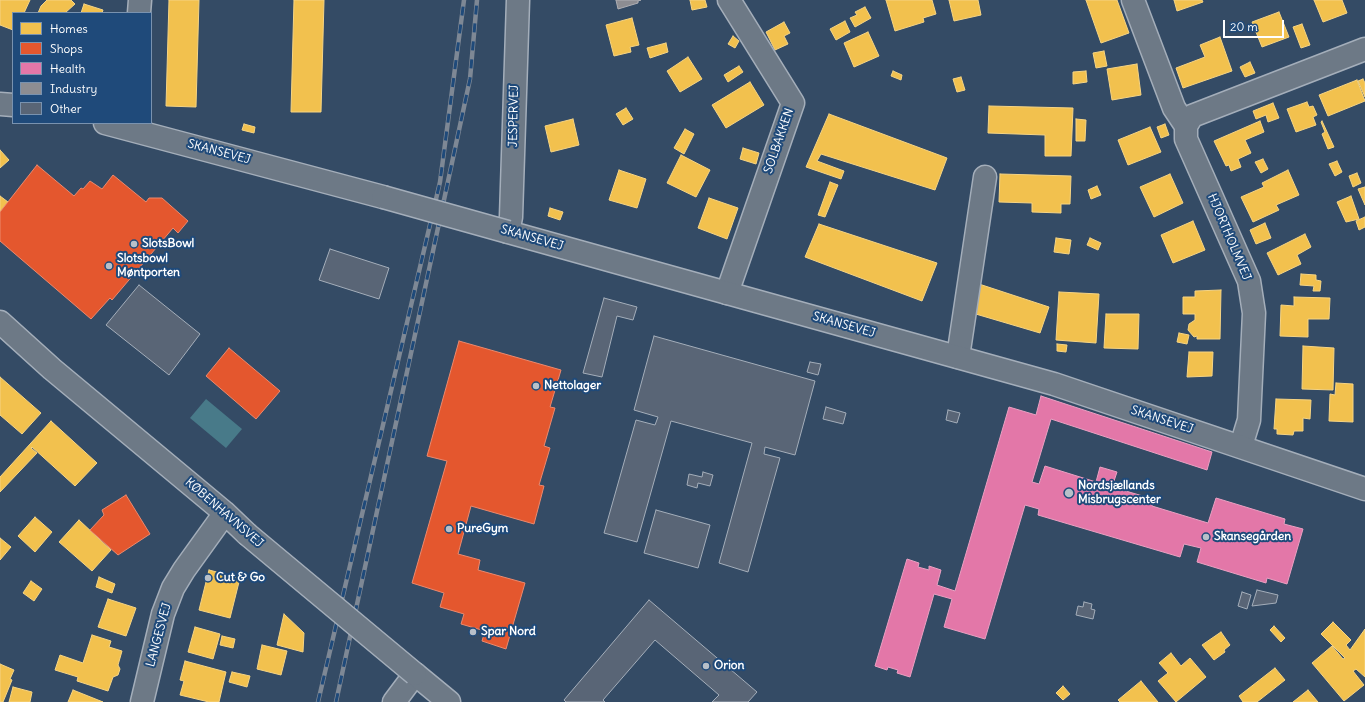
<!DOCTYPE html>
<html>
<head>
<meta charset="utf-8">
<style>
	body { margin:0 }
	#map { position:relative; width:1365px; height:702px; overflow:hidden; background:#344b65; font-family:Delius,sans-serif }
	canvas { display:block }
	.legend { position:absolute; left:12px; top:12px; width:140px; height:112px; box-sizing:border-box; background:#1f4a7a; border:1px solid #7992af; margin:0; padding:5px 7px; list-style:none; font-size:12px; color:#fff }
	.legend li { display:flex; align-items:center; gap:8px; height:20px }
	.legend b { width:20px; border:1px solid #7992af }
	.scale { position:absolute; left:1223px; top:20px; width:61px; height:18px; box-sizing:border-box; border:2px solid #fff; border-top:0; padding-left:5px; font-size:12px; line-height:14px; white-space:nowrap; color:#fff; -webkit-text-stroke:3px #1f4a7a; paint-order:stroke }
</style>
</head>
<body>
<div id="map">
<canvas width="1365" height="702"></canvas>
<ul class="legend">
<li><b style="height:11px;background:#f2c14e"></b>Homes</li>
<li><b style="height:11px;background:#e4572e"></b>Shops</li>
<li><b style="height:11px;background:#e377a8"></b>Health</li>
<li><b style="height:11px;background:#8d8d92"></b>Industry</li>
<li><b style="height:11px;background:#596576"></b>Other</li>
</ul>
<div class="scale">20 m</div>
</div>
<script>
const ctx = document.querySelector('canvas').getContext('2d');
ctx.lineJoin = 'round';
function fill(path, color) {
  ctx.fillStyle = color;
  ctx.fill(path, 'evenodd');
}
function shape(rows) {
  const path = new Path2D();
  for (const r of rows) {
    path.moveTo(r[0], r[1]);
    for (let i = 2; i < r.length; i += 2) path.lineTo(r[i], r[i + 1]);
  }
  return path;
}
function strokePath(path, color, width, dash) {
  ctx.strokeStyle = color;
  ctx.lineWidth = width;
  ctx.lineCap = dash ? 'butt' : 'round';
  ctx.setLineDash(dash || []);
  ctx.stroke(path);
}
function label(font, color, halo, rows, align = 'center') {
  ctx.font = font + ' Delius,sans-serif';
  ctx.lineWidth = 4;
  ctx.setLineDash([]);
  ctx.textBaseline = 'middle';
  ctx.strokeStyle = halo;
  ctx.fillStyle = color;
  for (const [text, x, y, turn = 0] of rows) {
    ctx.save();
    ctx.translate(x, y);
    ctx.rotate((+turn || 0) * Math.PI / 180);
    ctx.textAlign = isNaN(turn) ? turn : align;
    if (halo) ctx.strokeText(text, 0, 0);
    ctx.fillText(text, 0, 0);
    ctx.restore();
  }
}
fill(shape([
	[206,399,242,429,226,448,190,418]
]), '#487a89');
const homes = shape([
	[0,0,30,0,24,13,13,13,13,30,0,25,0,0],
	[47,0,71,0,75,4,65,13,38,13,41,6,47,0],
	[169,0,199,0,196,107,166,106,169,0],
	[294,0,324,0,321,112,291,112,294,0],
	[690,0,705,0,707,7,692,10,690,0],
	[886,0,932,0,936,14,923,18,924,22,895,31,886,0],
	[949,0,978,0,981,15,954,21,949,0],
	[1086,0,1117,0,1129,33,1101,43,1086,0],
	[1174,0,1202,0,1203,2,1177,11,1174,0],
	[1314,0,1342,0,1347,13,1323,22,1314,0],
	[84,4,103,10,102,13,81,13,84,4],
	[865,7,871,18,855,27,850,18,857,15,855,12,865,7],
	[1279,12,1289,37,1262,47,1252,22,1279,12],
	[632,18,639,45,630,47,631,52,614,56,606,25,632,18],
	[845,21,850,32,836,40,830,29,845,21],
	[784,22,790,33,784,36,788,44,775,50,766,32,784,22],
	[1302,24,1310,45,1301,48,1293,27,1302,24],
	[868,32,879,56,854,67,844,43,868,32],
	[733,36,739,41,735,48,728,44,733,36],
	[1220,37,1232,71,1183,88,1176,68,1205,57,1200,45,1220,37],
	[666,43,668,52,650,58,647,48,666,43],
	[1104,51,1107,66,1096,68,1093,53,1104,51],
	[688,57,702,79,680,92,667,71,688,57],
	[1250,62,1255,73,1245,77,1240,67,1250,62],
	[1137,64,1141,95,1112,100,1107,69,1137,64],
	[739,66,743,72,728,82,724,75,739,66],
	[893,71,902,75,901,80,891,76,893,71],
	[1086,71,1087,82,1073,84,1073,72,1086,71],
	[961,77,965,90,957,92,953,79,961,77],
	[1363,79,1365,83,1365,97,1358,81,1363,79],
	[1357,80,1365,101,1328,116,1319,95,1357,80],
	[750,82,764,105,726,128,712,105,750,82],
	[1307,102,1309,107,1313,106,1317,115,1313,117,1316,125,1296,132,1287,109,1307,102],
	[1273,103,1279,118,1268,122,1266,115,1256,119,1253,111,1273,103],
	[989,106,1073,108,1071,156,1045,156,1045,135,988,133,989,106],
	[626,108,633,119,623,125,616,114,626,108],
	[829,114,947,158,935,190,821,154,817,161,844,171,841,179,806,167,829,114],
	[573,119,579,145,551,152,545,126,573,119],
	[1076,119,1086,120,1085,141,1076,141,1076,119],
	[1260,121,1264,132,1245,140,1251,153,1238,159,1241,167,1231,171,1229,165,1226,166,1214,141,1260,121],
	[1322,121,1334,147,1328,149,1322,134,1325,132,1321,122,1322,121],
	[244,124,255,127,254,133,242,130,244,124],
	[1165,124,1169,135,1161,138,1157,127,1165,124],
	[1150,127,1161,152,1128,165,1118,140,1150,127],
	[685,129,694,134,684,154,674,148,685,129],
	[743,148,759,153,756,164,740,159,743,148],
	[0,150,9,160,0,168,0,150],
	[681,155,710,170,696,197,667,183,681,155],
	[1263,159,1268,169,1261,173,1255,162,1263,159],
	[1337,161,1342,172,1335,176,1329,164,1337,161],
	[619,170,646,179,637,208,609,200,619,170],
	[1288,170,1299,195,1276,205,1279,210,1253,222,1241,197,1264,187,1262,183,1288,170],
	[1357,173,1361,183,1353,187,1349,176,1357,173],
	[1000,174,1071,176,1070,204,1061,204,1061,213,1032,212,1032,203,999,202,1000,174],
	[1170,174,1183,203,1154,217,1140,187,1170,174],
	[830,182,838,185,825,217,818,215,830,182],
	[1097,186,1101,195,1091,199,1088,190,1097,186],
	[1365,187,1365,205,1358,189,1365,187],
	[0,196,8,202,0,212,0,196],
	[1351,196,1359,219,1346,222,1337,202,1351,196],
	[709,198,738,208,727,239,698,228,709,198],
	[550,208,563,212,560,220,548,216,550,208],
	[1365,217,1365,227,1359,230,1356,221,1365,217],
	[1193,221,1205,250,1173,263,1161,235,1193,221],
	[1265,223,1271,238,1256,244,1250,230,1265,223],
	[819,224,937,263,922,301,805,257,819,224],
	[1305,234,1311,247,1297,255,1301,264,1278,275,1267,253,1305,234],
	[1056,238,1071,240,1069,254,1054,252,1056,238],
	[1090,238,1101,243,1098,250,1087,245,1090,238],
	[1301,274,1316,275,1316,280,1321,281,1320,291,1313,291,1314,286,1300,285,1301,274],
	[979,284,1049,307,1040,333,969,312,979,284],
	[1221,290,1220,339,1197,339,1197,336,1194,337,1188,330,1189,324,1195,320,1195,314,1183,314,1183,297,1195,297,1195,291,1221,290],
	[1059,292,1099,294,1096,343,1056,340,1059,292],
	[1294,297,1330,298,1329,319,1308,319,1308,337,1280,336,1281,305,1294,306,1294,297],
	[1106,314,1139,314,1138,349,1104,348,1106,314],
	[1179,333,1189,335,1187,344,1177,342,1179,333],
	[1057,344,1067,345,1066,352,1057,351,1057,344],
	[1303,346,1334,348,1333,390,1302,389,1303,346],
	[1189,352,1213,352,1212,376,1187,377,1189,352],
	[0,377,41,413,22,434,0,415,0,377],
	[1336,383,1353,384,1353,422,1329,421,1330,394,1335,395,1336,383],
	[1276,399,1311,400,1310,419,1303,418,1303,431,1294,431,1293,435,1277,434,1277,429,1274,429,1276,399],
	[51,421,97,463,75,486,32,447,31,448,37,453,0,492,0,477,51,421],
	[35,517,52,532,35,552,18,536,35,517],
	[79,520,111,550,92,571,59,542,79,520],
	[0,538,11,547,0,560,0,538],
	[209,570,240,578,230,618,199,610,209,570],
	[99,577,115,584,112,593,96,587,99,577],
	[31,581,42,589,34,601,23,593,31,581],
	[108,599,136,608,126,636,98,627,108,599],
	[284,614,304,633,303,652,277,645,284,614],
	[1333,622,1351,640,1346,645,1350,650,1365,629,1365,677,1356,669,1353,671,1364,685,1344,701,1312,663,1332,646,1343,659,1345,658,1321,634,1333,622],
	[1274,626,1285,638,1281,642,1270,630,1274,626],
	[195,627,220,634,213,659,188,652,195,627],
	[1221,632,1230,645,1224,650,1225,652,1214,660,1202,645,1221,632],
	[92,635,111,641,109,647,122,651,118,665,120,669,118,675,113,677,108,691,77,681,78,677,55,670,60,655,83,663,92,635],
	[222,636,235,639,233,648,220,645,222,636],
	[262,645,287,651,281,675,257,669,262,645],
	[1171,653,1181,666,1190,658,1206,677,1176,702,1158,681,1168,673,1159,663,1171,653],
	[185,661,226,672,219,702,209,702,180,695,184,681,180,680,185,661],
	[0,664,14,670,10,679,12,680,3,702,0,702,0,664],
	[1275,668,1285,680,1257,702,1243,702,1239,696,1275,668],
	[232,672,250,676,247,687,229,682,232,672],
	[1141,681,1158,702,1120,702,1118,700,1141,681],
	[1063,686,1070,694,1063,700,1056,693,1063,686],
	[13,687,32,692,30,702,9,702,13,687],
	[73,690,103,702,68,702,73,690],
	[1308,690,1318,702,1293,702,1308,690]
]);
fill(homes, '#f2c14e');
strokePath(homes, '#f6d483', 1);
const shops = shape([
	[37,165,74,196,81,188,83,189,90,181,102,189,113,175,146,202,149,198,162,198,188,221,178,233,173,228,112,300,110,298,91,319,0,241,0,212,37,165],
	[459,341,561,370,550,407,555,408,544,446,550,448,539,485,544,486,534,524,471,506,458,554,480,560,478,570,525,583,506,649,482,641,485,631,461,624,464,614,440,607,444,593,412,583,447,461,427,456,459,341],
	[229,348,280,391,256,419,206,376,229,348],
	[126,495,150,534,118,555,90,530,104,515,102,510,126,495]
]);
fill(shops, '#e4572e');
strokePath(shops, '#ec896d', 1);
const health = shape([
	[1041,396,1212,452,1207,470,1051,419,1032,482,1039,484,1045,466,1096,482,1100,467,1117,472,1112,487,1153,499,1152,506,1208,523,1216,498,1285,519,1284,524,1303,529,1287,584,1267,578,1266,583,1197,562,1201,548,1184,544,1180,557,1038,515,1039,509,1025,505,985,639,944,627,952,599,934,594,910,677,897,673,898,670,888,667,887,670,875,666,907,559,919,563,918,567,929,570,929,566,941,570,937,585,955,591,1009,407,1036,415,1041,396]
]);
fill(health, '#e377a8');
strokePath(health, '#eba0c2', 1);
const industry = shape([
	[616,0,641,0,638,1,638,3,618,9,616,0]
]);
fill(industry, '#8d8d92');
strokePath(industry, '#afafb3', 1);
const building = shape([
	[330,249,389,268,379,299,319,280,330,249],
	[139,285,200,334,169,375,106,325,139,285],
	[604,298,637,307,633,320,617,316,602,377,583,373,604,298],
	[654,336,815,381,795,455,765,447,764,454,780,458,748,572,719,563,752,443,671,421,637,542,604,533,636,420,655,425,658,417,634,410,654,336],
	[810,362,821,364,818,375,807,372,810,362],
	[826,407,846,413,843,424,823,419,826,407],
	[948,410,960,413,957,423,946,420,948,410],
	[703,472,713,475,710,486,698,483,697,488,687,485,689,474,702,477,703,472],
	[656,510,710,525,698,568,644,553,656,510],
	[1257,590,1278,595,1276,603,1252,606,1257,590],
	[1242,592,1251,595,1247,609,1238,606,1242,592],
	[649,600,757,692,748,702,712,702,719,695,655,640,603,700,605,702,566,702,564,700,649,600],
	[1084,602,1092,604,1091,609,1095,610,1093,619,1076,615,1078,606,1083,607,1084,602]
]);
fill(building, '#596576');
strokePath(building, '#a4aeba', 1);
const street = shape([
	[1133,0,1174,108,1186,126],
	[139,13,140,0],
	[727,293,793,103,729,0],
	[958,357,985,177],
	[1241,446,1249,420,1254,313,1249,281,1186,139,1186,126,1192,116,1365,49],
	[394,702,415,674]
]);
const secondary = shape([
	[518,0,511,217,508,232,1054,384,1365,489],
	[0,104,13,105],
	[105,123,383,197],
	[0,322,52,369,225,513,247,534],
	[415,674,449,702],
	[142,702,163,614,173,588,184,570,225,513]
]);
strokePath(street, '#a4aeba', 25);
strokePath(secondary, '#a4aeba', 25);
strokePath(street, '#6d7986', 22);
strokePath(secondary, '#6d7986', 22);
const rail = shape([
	[318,702,440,182,464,0],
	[336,702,470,79,477,0]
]);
strokePath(rail, '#7e8895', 4.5);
strokePath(rail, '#1f4a7a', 3, [9]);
const secondaryBridge = shape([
	[383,197,508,232],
	[247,534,415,674]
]);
strokePath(secondaryBridge, '#a4aeba', 25, []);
strokePath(secondaryBridge, '#6d7986', 22);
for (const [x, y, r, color] of [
	[134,244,4,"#b8c0c9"],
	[109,266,4,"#b8c0c9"],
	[536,386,4,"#b8c0c9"],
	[1069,493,5,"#b8c0c9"],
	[449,529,4,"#b8c0c9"],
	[1206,537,4,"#b8c0c9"],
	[208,578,4,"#b8c0c9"],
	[473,632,4,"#b8c0c9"],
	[706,666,4,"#b8c0c9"]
]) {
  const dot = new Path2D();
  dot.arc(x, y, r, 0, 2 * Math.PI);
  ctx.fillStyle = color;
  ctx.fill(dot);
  strokePath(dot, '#1f4a7a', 1.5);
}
label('12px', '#fff', '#1f4a7a', [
	["JESPERVEJ",514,116,-89],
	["SOLBAKKEN",779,141,-71],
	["SKANSEVEJ",219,152,15],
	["HJORTHOLMVEJ",1229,237,67],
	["SKANSEVEJ",532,238,16],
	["SKANSEVEJ",844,325,16],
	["SKANSEVEJ",1162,420,18],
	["KØBENHAVNSVEJ",224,513,41],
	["LANGESVEJ",159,635,-75]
]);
label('bold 12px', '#fff', '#1f4a7a', [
	["SlotsBowl",142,244],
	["Slotsbowl",117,259],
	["Møntporten",117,273],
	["Nettolager",544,386],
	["Nordsjællands",1078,486],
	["Misbrugscenter",1078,500],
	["PureGym",457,529],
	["Skansegården",1214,537],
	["Cut & Go",216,578],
	["Spar Nord",481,632],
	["Orion",714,666]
], 'left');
</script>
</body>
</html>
